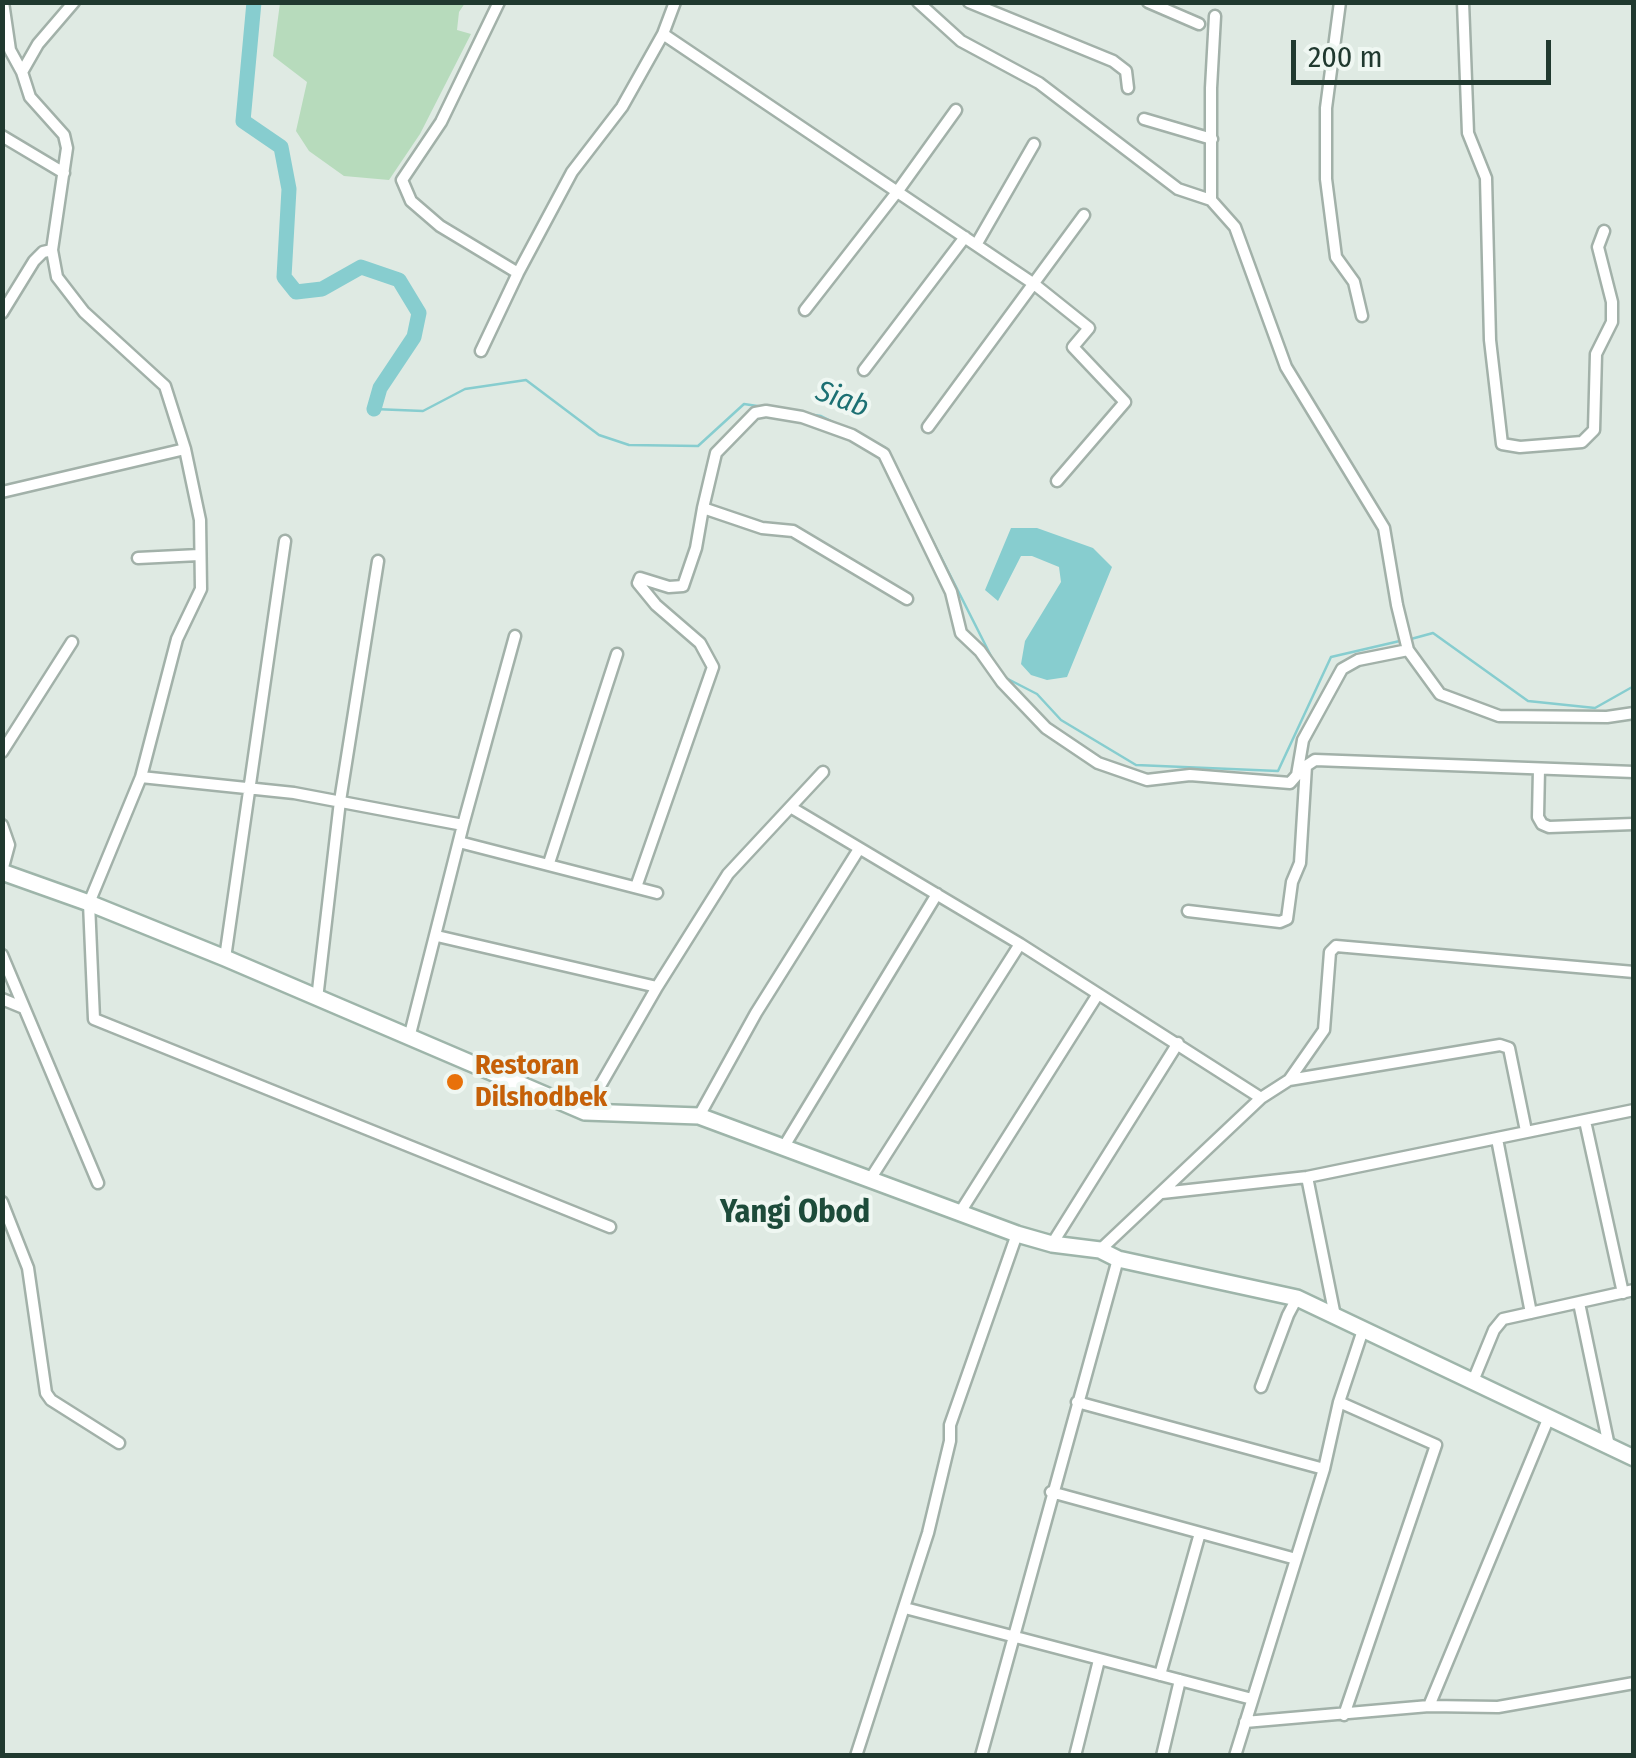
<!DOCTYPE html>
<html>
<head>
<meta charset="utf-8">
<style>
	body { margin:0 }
	#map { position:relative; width:1636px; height:1758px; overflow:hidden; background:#dfeae3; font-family:"Fira Sans Condensed",sans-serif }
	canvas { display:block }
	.frame { position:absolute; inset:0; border:5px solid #20392f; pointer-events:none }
	.scale { position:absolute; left:1291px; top:40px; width:260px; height:45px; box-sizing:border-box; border:5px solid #20392f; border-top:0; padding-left:12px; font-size:30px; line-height:35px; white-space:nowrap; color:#20392f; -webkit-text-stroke:8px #eff7f2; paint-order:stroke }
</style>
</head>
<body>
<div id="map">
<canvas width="1636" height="1758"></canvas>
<div class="frame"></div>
<div class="scale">200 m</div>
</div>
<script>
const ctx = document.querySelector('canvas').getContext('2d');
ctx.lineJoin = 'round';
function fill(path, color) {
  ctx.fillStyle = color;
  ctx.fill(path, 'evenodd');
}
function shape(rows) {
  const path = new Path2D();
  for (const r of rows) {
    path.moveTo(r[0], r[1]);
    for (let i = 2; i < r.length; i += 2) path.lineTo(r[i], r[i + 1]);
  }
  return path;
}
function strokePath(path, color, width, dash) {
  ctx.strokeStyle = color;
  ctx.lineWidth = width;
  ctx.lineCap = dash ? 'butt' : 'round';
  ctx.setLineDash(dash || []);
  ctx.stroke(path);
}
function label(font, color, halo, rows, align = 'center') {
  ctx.font = font + ' "Fira Sans Condensed",sans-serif';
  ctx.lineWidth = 8;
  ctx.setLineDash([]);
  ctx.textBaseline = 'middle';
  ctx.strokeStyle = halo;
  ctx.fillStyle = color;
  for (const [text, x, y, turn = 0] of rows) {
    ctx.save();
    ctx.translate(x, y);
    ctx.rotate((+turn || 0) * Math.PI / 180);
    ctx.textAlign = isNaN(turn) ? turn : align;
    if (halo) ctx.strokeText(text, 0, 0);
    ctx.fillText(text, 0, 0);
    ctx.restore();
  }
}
fill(shape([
	[280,3,465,3,459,12,457,30,471,34,420,134,389,180,344,176,309,151,296,131,307,82,273,56]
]), '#b7dbbc');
fill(shape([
	[1011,528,1037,528,1093,548,1112,567,1067,677,1047,680,1031,675,1021,664,1025,641,1061,582,1059,567,1032,556,1021,556,998,601,985,590]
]), '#87cdcf');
strokePath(shape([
	[374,409,423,411,465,389,526,380,599,435,629,445,698,446,744,404,764,407],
	[807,414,821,416,841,426],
	[871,440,886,448,888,453],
	[901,478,994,662],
	[1411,639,1433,633,1528,701,1595,708,1634,686],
	[1004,677,1037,694,1061,720,1136,765,1278,771,1331,657,1404,640]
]), '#87cdcf', 2.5);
strokePath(shape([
	[254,2,243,121,281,147,289,189,284,277,296,292,322,289,361,267,399,280,419,313,414,337,380,388,374,409]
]), '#87cdcf', 15);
const street = shape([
	[3,2,10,50,22,72],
	[74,2,38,44,22,72,30,97,64,135,67,148,52,250,57,277,84,312,165,386,185,449,200,520,201,589,177,639,141,777,89,903,94,1019,610,1227],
	[499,2,441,122,402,180,411,201,440,226,518,273],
	[675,2,663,34,1034,284,1089,328,1073,347,1125,402,1057,481],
	[918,2,961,41,1039,83,1178,189,1211,200,1235,227,1286,367,1384,528,1397,605,1408,650,1440,694,1499,716,1607,717,1634,713],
	[969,2,1113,61,1126,71,1128,88],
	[1148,2,1199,24],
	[1340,2,1326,108,1326,179,1336,257,1354,282,1362,316],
	[1463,2,1468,133,1486,178,1490,340,1502,444,1520,447,1582,442,1594,430,1596,354,1612,322,1612,302,1598,247,1604,231],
	[1144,119,1212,139],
	[2,136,64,173],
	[1211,200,1211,88,1215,16],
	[976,245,1034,144],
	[805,310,897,192,956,110],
	[2,313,34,261,43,252,52,250],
	[481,351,518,273,572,172,622,107,663,34],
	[864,370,965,237],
	[928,427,1084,215],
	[2,492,185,449],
	[703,508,716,453,755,413,766,411,802,417,852,435,884,454,951,592,961,633,980,651,1002,682,1046,728,1098,763,1147,780,1190,775,1290,783,1297,775,1303,740,1342,669,1358,660,1408,650],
	[138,558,199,555],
	[2,752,72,642],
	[1539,769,1538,817,1542,824,1549,827,1634,824],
	[141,777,294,793,463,825],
	[792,808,1020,944,1261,1098],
	[2,825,9,845,2,871],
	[459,842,657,893],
	[549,863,617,654],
	[636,887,713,667,700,643,656,605,638,583,640,578,669,587,683,586,696,548,703,508,762,528,793,531,907,599],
	[1188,911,1280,922,1287,919,1292,882,1300,863,1306,766,1315,760,1634,772],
	[437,936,657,987],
	[2,955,98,1183],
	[225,958,285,541],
	[2,999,24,1008],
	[317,999,340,801,378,561],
	[409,1038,463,825,515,636],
	[1289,1080,1324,1030,1330,952,1336,946,1634,972],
	[585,1112,657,987,728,874,823,772],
	[699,1116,756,1013,859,849],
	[1585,1121,1623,1293],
	[1497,1139,1531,1313],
	[783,1148,937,894],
	[1307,1177,1335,1316],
	[869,1181,1020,944],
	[1162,1193,1307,1177,1634,1110],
	[2,1202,28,1268,46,1393,51,1400,119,1443],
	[959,1214,1098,994],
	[1052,1244,1178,1043],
	[1100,1250,1261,1098,1289,1080,1500,1045,1509,1048,1526,1131],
	[1579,1303,1609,1446],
	[1473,1381,1494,1330,1503,1319,1634,1290],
	[1261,1387,1288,1315,1297,1298],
	[1077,1402,1324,1469],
	[1339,1402,1436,1445,1344,1715],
	[1051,1492,1296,1559],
	[905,1608,1252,1699],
	[1160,1675,1200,1533],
	[1429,1706,1549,1417],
	[1245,1722,1429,1706,1498,1707,1634,1683],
	[856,1756,928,1533,950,1441,950,1425,1017,1234],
	[981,1756,1118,1259],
	[1075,1756,1099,1660],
	[1162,1756,1180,1680],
	[1235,1756,1324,1469,1339,1402,1363,1330]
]);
const secondary = shape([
	[2,872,89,903,225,958,585,1112,699,1116,1017,1234,1052,1244,1100,1250,1118,1259,1297,1298,1634,1458]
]);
strokePath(street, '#a2b1a9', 15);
strokePath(secondary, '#9eb5aa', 20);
strokePath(street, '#fff', 10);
strokePath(secondary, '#fff', 15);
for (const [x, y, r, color] of [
	[455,1082,10,"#e8710a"]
]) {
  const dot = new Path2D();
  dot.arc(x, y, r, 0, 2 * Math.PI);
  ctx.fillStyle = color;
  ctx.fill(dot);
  strokePath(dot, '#eff7f2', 4);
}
label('bold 28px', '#c56008', '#eff7f2', [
	["Restoran",475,1066],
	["Dilshodbek",475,1098]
], 'left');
label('italic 30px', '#1c7073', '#eff7f2', [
	["Siab",842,400,20]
]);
label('bold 32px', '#1d4b3a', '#eff7f2', [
	["Yangi Obod",795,1213]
]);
</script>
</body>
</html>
